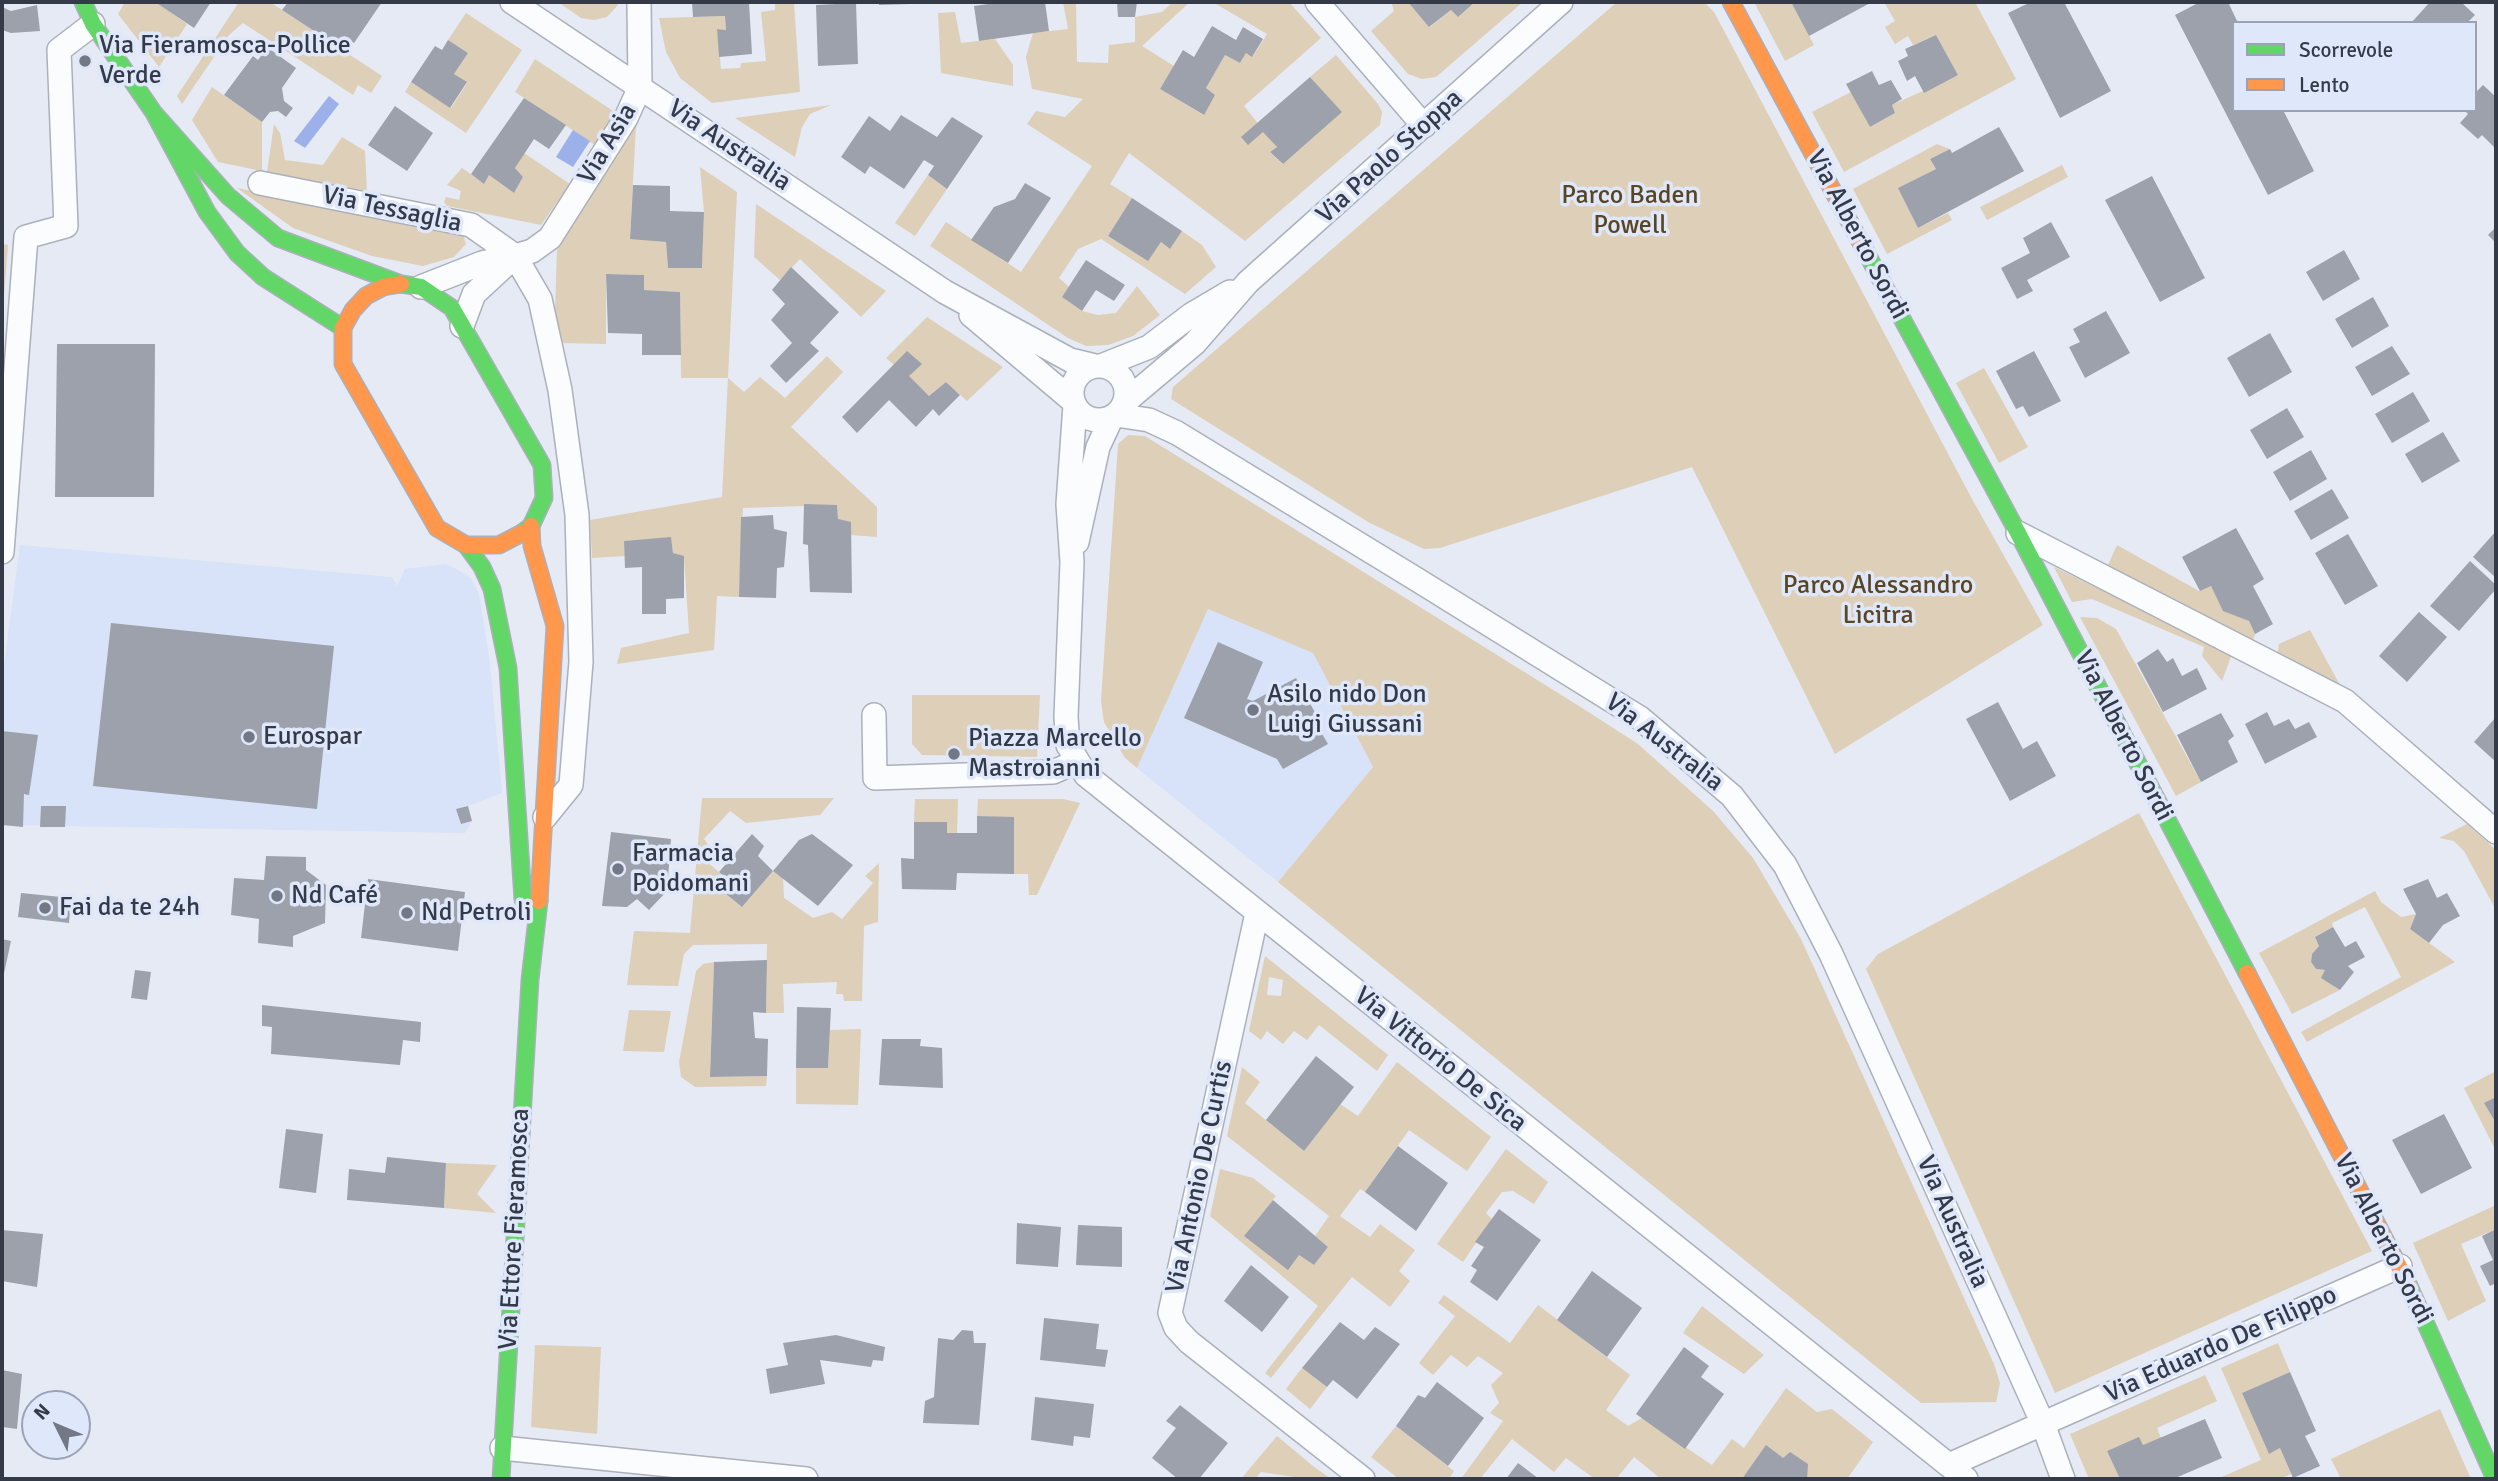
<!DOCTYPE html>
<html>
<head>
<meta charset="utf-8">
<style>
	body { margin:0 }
	#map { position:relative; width:2498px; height:1481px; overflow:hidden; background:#e5eaf5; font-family:Signika,sans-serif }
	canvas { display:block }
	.frame { position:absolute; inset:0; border:4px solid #343a47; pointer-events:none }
	.legend { position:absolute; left:2232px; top:21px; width:245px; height:91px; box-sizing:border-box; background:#dfe7fb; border:2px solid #9ba2b3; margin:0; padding:9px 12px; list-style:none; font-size:21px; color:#343a47 }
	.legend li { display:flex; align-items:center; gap:14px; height:35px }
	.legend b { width:35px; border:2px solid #9ba2b3 }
	.north { position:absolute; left:21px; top:1390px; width:70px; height:70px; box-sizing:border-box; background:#dfe7fb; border:2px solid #9ba2b3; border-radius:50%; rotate:313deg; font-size:19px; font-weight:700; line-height:28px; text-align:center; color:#343a47 }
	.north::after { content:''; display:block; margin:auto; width:24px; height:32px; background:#727884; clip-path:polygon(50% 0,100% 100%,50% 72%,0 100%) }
</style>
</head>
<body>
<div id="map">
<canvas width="2498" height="1481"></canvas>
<div class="frame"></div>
<ul class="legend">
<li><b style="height:9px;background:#63d668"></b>Scorrevole</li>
<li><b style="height:9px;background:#ff974d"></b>Lento</li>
</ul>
<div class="north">N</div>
</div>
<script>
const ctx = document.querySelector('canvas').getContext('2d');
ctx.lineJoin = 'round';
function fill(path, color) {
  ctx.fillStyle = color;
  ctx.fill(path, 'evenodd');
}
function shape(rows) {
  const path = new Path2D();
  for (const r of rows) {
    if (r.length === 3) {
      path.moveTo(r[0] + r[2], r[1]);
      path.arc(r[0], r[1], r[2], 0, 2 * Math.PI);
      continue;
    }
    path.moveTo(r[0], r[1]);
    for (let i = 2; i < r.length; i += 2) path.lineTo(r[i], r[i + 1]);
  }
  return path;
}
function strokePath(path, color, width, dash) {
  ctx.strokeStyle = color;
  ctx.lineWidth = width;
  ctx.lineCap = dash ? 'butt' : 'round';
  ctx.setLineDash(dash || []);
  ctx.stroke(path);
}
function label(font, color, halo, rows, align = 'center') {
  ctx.font = font + ' Signika,sans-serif';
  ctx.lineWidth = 7;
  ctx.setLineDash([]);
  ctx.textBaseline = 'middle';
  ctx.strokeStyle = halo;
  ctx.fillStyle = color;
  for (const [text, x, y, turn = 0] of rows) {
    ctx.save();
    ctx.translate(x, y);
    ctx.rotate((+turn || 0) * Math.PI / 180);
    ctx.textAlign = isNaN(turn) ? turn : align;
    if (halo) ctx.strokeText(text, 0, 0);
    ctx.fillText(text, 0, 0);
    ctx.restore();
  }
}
fill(shape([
	[20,545,392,577,397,586,405,569,446,564,458,570,471,578,479,594,490,664,502,793,468,806,472,821,465,833,2,825,2,682],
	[1208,609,1313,653,1373,767,1278,882,1137,768]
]), '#d8e2f8');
fill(shape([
	[125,2,156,2,187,24,159,67,118,14],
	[239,2,270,2,382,76,371,93,358,85,353,95,243,23,229,35,182,104,177,96],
	[558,2,618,2,618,5,607,17,594,20,581,18],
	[775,2,794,2,800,92,712,103,680,78,666,52,659,18,725,16,726,30,717,29,721,69,740,68,741,63,766,61,761,12,775,10],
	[1063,2,1076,2,1077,62,1108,63,1109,45,1135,42,1135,17,1162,12,1173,2,1190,2,1142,46,1174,66,1160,89,1203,115,1215,95,1206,88,1225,55,1240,63,1246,53,1253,56,1267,34,1216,4,1289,2,1321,38,1244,106,1277,147,1270,152,1282,164,1341,112,1310,77,1336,55,1378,104,1382,112,1380,125,1245,241,1129,153,1110,184,1132,198,1108,236,1148,260,1161,242,1170,249,1182,231,1202,245,1216,267,1185,294,1101,239,1078,249,1059,278,1069,287,1062,297,1082,311,1098,315,1116,313,1137,286,1160,315,1133,336,1108,345,1086,346,1068,338,930,246,946,222,1021,272,1092,166,1027,124,1036,111,1065,117,1083,99,1032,89,1026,57,1033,33,1068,29],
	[1391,2,1408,2,1430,27,1451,10,1458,17,1475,2,1523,2,1436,77,1422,79,1408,74,1371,31,1394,11],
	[1617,2,1704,2,1714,12,1972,499,2043,625,1835,754,1692,467,1440,548,1424,549,1368,522,1171,399,1173,387],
	[1754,2,1791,2,1814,45,1785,61],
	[1884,2,1975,2,2016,79,1844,172,1812,112,1851,92,1870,127,1895,113,1892,105,1958,75,1936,35,1913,45,1908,36,1895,44,1885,27,1895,21],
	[955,12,961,43,995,39,1013,65,1013,86,941,73,938,13],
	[466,13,522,50,466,133,405,92,411,82,451,108,467,83,454,74,468,53,448,40],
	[535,59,616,113,595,145,515,92],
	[212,87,262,122,262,171,218,162,192,120],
	[831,105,810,114,802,127,795,157,735,118],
	[274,124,280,133,285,160,323,165,342,137,365,151,367,191,267,172],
	[636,125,630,238,666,242,668,268,702,268,704,212,700,167,737,192,728,378,744,392,760,377,785,398,827,356,843,372,791,427,877,507,877,537,851,535,838,519,837,505,743,508,739,597,717,596,714,650,617,664,621,648,689,633,684,557,673,553,671,538,624,541,625,556,592,558,590,520,722,497,728,378,681,378,680,292,644,290,644,275,606,274,606,344,563,343,555,312,557,250],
	[1937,144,1950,149,1930,159,1936,169,1899,188,1918,228,1948,213,1952,220,1887,254,1853,189],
	[524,153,570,184,541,225,447,206,444,202,446,197,459,200,461,191,447,185,462,168,484,183,489,175,514,193,523,177,515,168],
	[2062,165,2068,177,1987,220,1980,207],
	[928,175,947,189,915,236,895,223],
	[237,188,459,233,464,237,466,244,454,257,423,266,372,256,293,228],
	[756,204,886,291,861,317,800,259,780,280,754,257],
	[2,244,8,245,2,321],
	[927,317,1003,367,967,401,946,382,929,396,886,358],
	[1984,368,2028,447,1999,463,1956,383],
	[1128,435,1145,436,1579,706,1638,744,1713,811,1753,858,1801,939,1994,1364,2000,1383,1996,1402,1921,1403,1278,882,1373,767,1313,653,1208,609,1137,768,1125,758,1104,722,1101,701,1118,444],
	[2117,545,2199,591,2211,586,2223,610,2249,621,2255,634,2252,644,2200,619,2108,565],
	[2054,567,2232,654,2222,681,2202,656,2204,647,2092,599,2072,602],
	[2080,617,2097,618,2116,629,2201,782,2176,796],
	[2310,630,2341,687,2277,656,2279,644],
	[912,695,1040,695,1037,757,922,755,912,744],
	[702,798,834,798,820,815,746,823,730,811,704,839,710,847,701,856,733,885,726,894,742,907,773,871,783,878,784,898,813,918,832,912,842,919,873,883,865,876,879,863,878,922,864,926,862,1001,844,1001,843,994,836,994,837,982,783,984,784,1013,766,1013,767,944,693,945,684,954,678,986,627,985,634,931,690,933],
	[915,799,958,799,957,834,947,833,947,822,914,822],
	[978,799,1063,799,1080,803,1037,895,1029,895,1028,874,1014,874,1014,818,977,816],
	[2139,813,2372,1251,2055,1393,1866,969,1878,954],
	[2467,824,2496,850,2496,910,2464,851,2454,841,2439,838],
	[2375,891,2381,902,2401,917,2416,914,2410,929,2455,962,2307,1042,2301,1032,2401,977,2365,907,2332,923,2333,927,2315,937,2319,946,2312,954,2311,962,2316,969,2325,970,2322,978,2340,990,2292,1014,2259,953],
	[1265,956,1388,1055,1377,1071,1319,1025,1307,1040,1294,1031,1283,1044,1267,1031,1261,1040,1249,1031],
	[1269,977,1283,980,1281,996,1267,995],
	[714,962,710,1077,767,1076,766,1086,695,1087,681,1077,679,1062,696,971,703,964],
	[629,1010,671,1011,664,1052,623,1051],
	[861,1029,858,1105,796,1104,796,1068,828,1068,830,1030],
	[1397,1062,1491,1137,1467,1171,1409,1130,1365,1192,1360,1189,1340,1216,1370,1237,1380,1224,1415,1250,1399,1271,1410,1281,1390,1307,1352,1277,1271,1378,1265,1373,1318,1306,1210,1216,1220,1169,1253,1178,1276,1196,1244,1236,1299,1255,1314,1265,1328,1247,1315,1236,1329,1216,1227,1136,1242,1067,1260,1082,1245,1103,1304,1151,1340,1104,1358,1116],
	[2496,1071,2496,1097,2485,1103,2496,1123,2496,1151,2464,1088],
	[1506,1149,1548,1182,1534,1204,1513,1191,1502,1192,1486,1213,1492,1219,1463,1262,1437,1244],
	[446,1163,497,1165,477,1194,496,1213,444,1208],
	[2496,1205,2496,1229,2461,1244,2486,1301,2448,1321,2413,1243],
	[1444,1295,1510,1343,1538,1305,1630,1375,1606,1410,1628,1426,1642,1418,1712,1465,1732,1439,1744,1448,1786,1388,1817,1412,1832,1409,1873,1442,1847,1479,1661,1479,1634,1457,1616,1479,1595,1479,1566,1458,1554,1472,1512,1439,1480,1479,1461,1479,1503,1421,1490,1413,1499,1403,1491,1385,1503,1373,1478,1356,1467,1367,1451,1355,1433,1375,1419,1363,1455,1316,1438,1303],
	[1702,1306,1764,1355,1744,1374,1683,1333],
	[2278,1343,2290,1372,2242,1393,2269,1454,2280,1448,2291,1474,2280,1479,2217,1479,2261,1460,2221,1368],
	[535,1345,601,1347,597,1434,531,1427],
	[1302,1368,1327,1387,1310,1409,1286,1389],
	[2205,1375,2217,1401,2157,1428,2161,1438,2143,1445,2139,1438,2107,1451,2120,1479,2089,1479,2070,1434],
	[2440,1409,2471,1479,2341,1479,2331,1459],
	[1396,1426,1454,1471,1449,1479,1399,1479,1371,1457],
	[1277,1436,1313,1466,1331,1479,1307,1479,1261,1472,1255,1479,1241,1479]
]), '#decfb8');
fill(shape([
	[329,96,339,104,305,148,294,141],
	[573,130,590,141,573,167,556,157]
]), '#9cb1ea');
fill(shape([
	[155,2,211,2,194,28],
	[288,2,382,2,354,43,344,36,337,46,282,10],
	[692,2,749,2,752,54,719,57,717,29,726,30,725,16,693,17],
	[879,2,910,2,910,4,879,5],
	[1003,2,1045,2,1049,31,979,41,974,6],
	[1117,2,1137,2,1135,17,1118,17],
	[1408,2,1475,2,1458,17,1451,10,1429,27],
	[1791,2,1872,2,1809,36],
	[2031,2,2064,2,2111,91,2060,118,2008,13],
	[2200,2,2228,2,2238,23,2234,23,2234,110,2283,110,2314,171,2268,195,2175,15],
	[2430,2,2461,2,2475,15,2467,23,2411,23],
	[856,3,858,64,818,66,816,5],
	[37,5,40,31,11,33,2,30,2,7,11,11],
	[1212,26,1236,40,1243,27,1263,39,1252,57,1246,53,1240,63,1225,55,1206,88,1215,95,1204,115,1160,89,1183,50,1194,57],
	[1936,35,1958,75,1924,93,1915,76,1907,81,1898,61,1908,56,1905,49],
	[448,40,468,53,454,74,467,82,450,108,411,82,435,46,442,50],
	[267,47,296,68,282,88,284,101,293,108,286,117,278,111,270,112,262,122,224,95,253,56,258,60],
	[1872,71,1879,85,1891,80,1902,99,1892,105,1895,113,1870,127,1846,84],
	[1310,77,1342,112,1283,164,1270,152,1277,147,1263,132,1248,145,1241,137],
	[2483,85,2496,97,2494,147,2482,135,2478,139,2460,123,2468,114,2464,110,2475,110,2475,93],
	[524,98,566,125,549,149,534,139,515,168,523,177,514,193,489,175,484,184,471,174],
	[395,106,433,133,407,171,368,145],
	[901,115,937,137,952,117,983,136,947,189,928,175,934,166,924,160,904,189,870,166,865,174,841,157,869,116,890,131],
	[1999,127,2024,171,1918,228,1898,188,1936,169,1930,159,1950,149,1952,153],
	[2152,176,2205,278,2160,302,2105,200],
	[1025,183,1051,198,1008,263,971,240,994,207,1015,199],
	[633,185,670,186,670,211,704,212,702,268,668,268,666,242,630,239],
	[1132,198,1182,231,1170,249,1161,242,1148,261,1108,236],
	[2051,222,2070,257,2027,280,2033,291,2017,299,2001,268,2030,253,2023,238],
	[2496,227,2496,243,2488,235],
	[2344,250,2360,279,2323,301,2306,272],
	[1086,260,1125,285,1114,301,1096,290,1082,311,1062,297],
	[791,267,839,312,810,343,819,351,786,383,770,366,792,343,771,320,785,304,772,290],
	[606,274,644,275,644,290,680,292,681,355,642,355,642,334,608,333],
	[2373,297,2389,326,2352,348,2335,319],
	[2106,311,2130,353,2085,378,2069,347,2080,342,2073,329],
	[2270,333,2292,372,2249,397,2227,358],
	[57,344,155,344,154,497,55,497],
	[2392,346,2410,374,2372,396,2355,367],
	[907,351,922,364,909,376,929,396,946,382,960,395,939,416,933,409,916,427,889,400,857,433,842,417],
	[2034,351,2061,401,2029,417,2023,406,2016,409,1996,371],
	[2413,392,2430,421,2392,443,2375,414],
	[2287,408,2304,437,2267,459,2250,430],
	[2443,432,2460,461,2422,483,2405,454],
	[2311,450,2327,479,2290,501,2273,472],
	[2332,489,2349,518,2311,540,2294,511],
	[804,504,837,505,838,519,851,522,852,593,810,592,808,545,803,544],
	[773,515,774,529,787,532,784,567,777,568,776,598,739,597,741,517],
	[2236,528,2264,579,2253,586,2273,624,2255,634,2249,621,2223,611,2211,586,2200,591,2182,557],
	[2496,531,2496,578,2473,557],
	[2348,534,2378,586,2345,605,2315,553],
	[671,537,673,553,684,556,684,598,666,599,666,614,642,614,642,567,625,568,624,541],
	[2470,561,2496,585,2496,589,2459,631,2430,606],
	[2419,612,2447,637,2407,682,2379,656],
	[111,623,334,646,317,809,93,786],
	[1218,642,1263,662,1247,699,1253,701,1296,678,1317,716,1295,728,1299,737,1318,727,1328,744,1283,769,1277,759,1184,718],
	[2158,649,2167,662,2173,658,2182,676,2197,668,2207,689,2163,712,2137,663],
	[1998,702,2023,749,2037,741,2056,776,2010,801,1966,719],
	[2267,712,2274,726,2289,719,2295,729,2309,722,2317,737,2265,764,2245,724],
	[2221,713,2234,736,2228,741,2238,762,2201,782,2177,735],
	[2496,717,2496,762,2474,742],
	[2,731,38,735,29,795,24,794,23,827,2,825],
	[41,806,66,806,65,827,40,827],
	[468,806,472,821,461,824,456,809],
	[977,816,1014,817,1014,874,957,873,956,890,902,889,901,858,914,859,914,822,947,822,947,833,977,833],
	[611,832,671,839,667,891,649,910,637,899,627,907,602,906],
	[752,834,764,846,758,856,773,871,799,840,812,834,853,865,818,906,773,871,742,907,726,894,733,885,719,872],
	[266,856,306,857,306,870,326,885,325,923,293,936,293,947,258,943,259,919,231,915,234,878,264,880],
	[368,879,465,892,458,951,361,938],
	[2428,879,2437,898,2447,893,2460,916,2443,925,2429,943,2410,929,2416,914,2403,889],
	[21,893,71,898,69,923,18,917],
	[2333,927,2345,947,2356,941,2365,957,2348,966,2354,972,2340,990,2321,978,2325,970,2316,969,2311,962,2312,954,2319,946,2315,937],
	[2,939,11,941,3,978,2,978],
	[767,960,766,1013,753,1012,755,1038,768,1039,767,1076,710,1077,714,962],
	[135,970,151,972,147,1000,131,998],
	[262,1005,421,1022,420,1042,403,1040,400,1065,271,1054,272,1027,262,1026],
	[797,1007,831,1008,828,1068,796,1068],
	[882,1039,921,1039,920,1046,942,1048,943,1088,879,1085],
	[1316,1056,1354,1087,1304,1151,1266,1120],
	[2496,1097,2496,1123,2484,1103],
	[2444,1114,2472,1168,2421,1194,2392,1140],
	[286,1129,323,1134,316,1193,279,1188],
	[1398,1146,1448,1183,1416,1231,1365,1192],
	[387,1157,446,1163,444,1208,347,1200,349,1169,385,1173],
	[1273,1200,1328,1247,1314,1265,1299,1255,1288,1270,1244,1236],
	[1499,1209,1541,1240,1497,1301,1470,1282,1477,1270,1471,1266,1484,1247,1475,1242],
	[1017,1223,1061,1227,1058,1267,1016,1264],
	[1078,1225,1122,1227,1122,1267,1076,1265],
	[2496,1229,2496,1283,2490,1286,2480,1266,2493,1260,2482,1236],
	[2,1230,43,1234,37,1287,2,1281],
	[1251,1265,1289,1297,1262,1332,1224,1301],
	[1592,1271,1642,1308,1607,1357,1557,1320],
	[1044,1318,1099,1324,1096,1349,1108,1350,1105,1367,1040,1360],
	[1340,1322,1364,1340,1375,1327,1400,1344,1357,1399,1333,1380,1327,1387,1302,1368],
	[962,1330,973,1331,974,1343,986,1343,979,1425,923,1423,925,1401,934,1397,938,1338,953,1340],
	[836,1335,885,1347,883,1361,873,1360,871,1367,820,1360,825,1384,770,1394,766,1369,788,1365,783,1343],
	[1684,1347,1709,1366,1701,1377,1724,1394,1685,1449,1636,1414],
	[2,1370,22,1374,17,1429,2,1427],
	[2290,1372,2316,1431,2305,1436,2320,1466,2293,1478,2280,1448,2269,1454,2242,1393],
	[1437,1382,1484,1418,1448,1466,1396,1426,1418,1395,1425,1398],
	[1035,1397,1094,1404,1090,1438,1074,1436,1073,1446,1031,1440],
	[1180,1405,1228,1443,1199,1479,1178,1479,1152,1458,1176,1428,1166,1421],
	[2205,1419,2222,1458,2173,1479,2120,1479,2107,1451,2139,1437,2143,1445],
	[1766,1445,1783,1458,1790,1452,1808,1464,1807,1479,1742,1479],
	[1518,1463,1539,1479,1506,1479]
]), '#9da1ac');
const street = shape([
	[512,2,945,292,1070,360,1095,366],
	[1317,2,1424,126],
	[260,183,471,225,515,256,540,299,560,390,577,515,581,662,571,785,545,817],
	[515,256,532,251,550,238,626,118,640,87,639,2],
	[421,287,482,263,515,256,474,294,462,326],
	[971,315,1073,401],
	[1101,366,1149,347,1191,315,1230,292],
	[1099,393,27],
	[1125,402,1195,343,1248,282,1561,2],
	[1075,405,1068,504,1072,562,1066,717,1068,745,1086,775,1966,1479],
	[1116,415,1149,420,1177,433,1416,579,1640,718,1732,796,1785,865,1831,954,2043,1424,2063,1479],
	[2018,533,2345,701,2496,832],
	[1077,542,1098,447,1112,417],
	[2,552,26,237,66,226,59,50,93,24],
	[874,715,875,778,1053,772,1076,762],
	[1257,913,1170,1313,1176,1328,1189,1342,1363,1479],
	[502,1448,806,1479],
	[1949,1465,2400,1266]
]);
const fast = shape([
	[83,2,93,24,154,113,207,212,237,253,263,277,343,328],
	[154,113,228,196,278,238,401,284,421,287,452,308,542,465,544,498,531,526,522,533],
	[1867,254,2018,533,2247,973],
	[466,545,482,567,492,589,508,668,523,900],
	[2409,1286,2495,1479],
	[501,1479,530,980,539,901]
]);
const slow = shape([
	[1731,2,1867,254],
	[401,284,383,287,366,296,353,310,343,328,343,364,437,528,466,545,499,545,522,533],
	[531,526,532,546,555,626,539,901],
	[2247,973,2409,1286]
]);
strokePath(street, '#abb0bb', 26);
strokePath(fast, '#abb0bb', 19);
strokePath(slow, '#abb0bb', 19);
strokePath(street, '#fbfcfe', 23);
strokePath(fast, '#63d668', 16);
strokePath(slow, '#ff974d', 16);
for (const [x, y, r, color] of [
	[85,61,7,"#727884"],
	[1253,710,7,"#727884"],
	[249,737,7,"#727884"],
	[954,754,7,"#727884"],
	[618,869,7,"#727884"],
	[277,896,7,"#727884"],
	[45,908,7,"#727884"],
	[407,913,7,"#727884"]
]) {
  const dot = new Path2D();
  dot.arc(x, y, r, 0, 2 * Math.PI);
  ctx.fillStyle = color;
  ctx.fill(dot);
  strokePath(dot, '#dfe7fb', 2.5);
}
label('26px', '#343a47', '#dfe7fb', [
	["Via Fieramosca-Pollice",99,46],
	["Verde",99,76],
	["Asilo nido Don",1267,695],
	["Luigi Giussani",1267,725],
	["Eurospar",263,737],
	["Piazza Marcello",968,739],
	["Mastroianni",968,769],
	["Farmacia",632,854],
	["Poidomani",632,884],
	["Nd Café",291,896],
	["Fai da te 24h",59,908],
	["Nd Petroli",421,913]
], 'left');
label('26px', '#343a47', '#dfe7fb', [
	["Via Asia",608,144,-59],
	["Via Australia",729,146,34],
	["Via Paolo Stoppa",1390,157,-42],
	["Via Tessaglia",392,210,12],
	["Via Alberto Sordi",1857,235,62],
	["Via Alberto Sordi",2123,736,63],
	["Via Australia",1664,743,38],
	["Via Vittorio De Sica",1440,1060,39],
	["Via Antonio De Curtis",1200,1177,-78],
	["Via Australia",1952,1222,66],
	["Via Ettore Fieramosca",515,1229,-87],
	["Via Alberto Sordi",2383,1239,63],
	["Via Eduardo De Filippo",2221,1345,-24]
]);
label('26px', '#5a4521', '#dfe7fb', [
	["Parco Baden",1630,196],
	["Powell",1630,226],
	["Parco Alessandro",1878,586],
	["Licitra",1878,616]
]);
</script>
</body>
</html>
